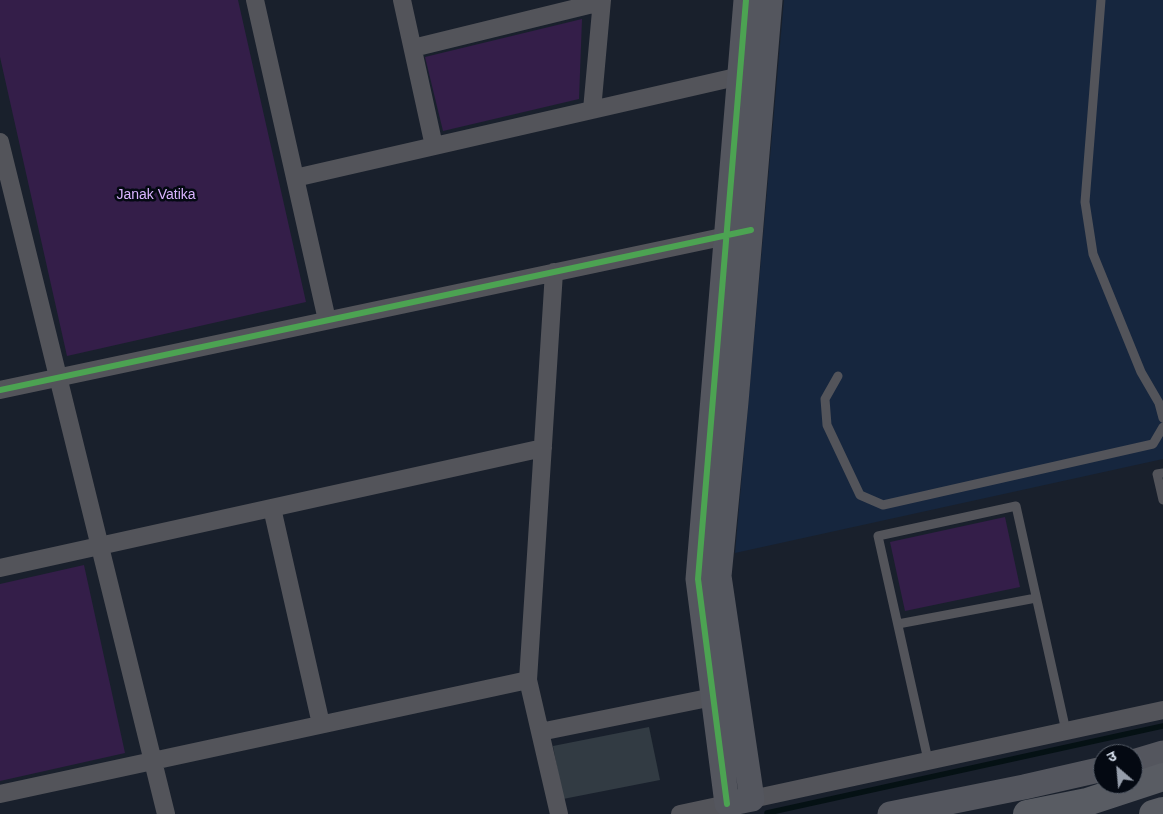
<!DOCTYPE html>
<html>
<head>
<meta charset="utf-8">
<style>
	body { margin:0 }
	#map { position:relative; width:1163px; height:814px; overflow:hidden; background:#19202c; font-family:Helvetica,"Noto Sans Devanagari",sans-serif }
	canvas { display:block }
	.north { position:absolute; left:1093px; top:744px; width:50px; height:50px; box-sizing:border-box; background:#040912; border:1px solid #59606b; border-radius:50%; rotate:333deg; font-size:14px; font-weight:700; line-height:20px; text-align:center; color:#d9e2f0 }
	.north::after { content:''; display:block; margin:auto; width:18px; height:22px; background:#969eab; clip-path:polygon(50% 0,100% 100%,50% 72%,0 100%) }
</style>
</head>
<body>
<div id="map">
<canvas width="1163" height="814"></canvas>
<div class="north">उ</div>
</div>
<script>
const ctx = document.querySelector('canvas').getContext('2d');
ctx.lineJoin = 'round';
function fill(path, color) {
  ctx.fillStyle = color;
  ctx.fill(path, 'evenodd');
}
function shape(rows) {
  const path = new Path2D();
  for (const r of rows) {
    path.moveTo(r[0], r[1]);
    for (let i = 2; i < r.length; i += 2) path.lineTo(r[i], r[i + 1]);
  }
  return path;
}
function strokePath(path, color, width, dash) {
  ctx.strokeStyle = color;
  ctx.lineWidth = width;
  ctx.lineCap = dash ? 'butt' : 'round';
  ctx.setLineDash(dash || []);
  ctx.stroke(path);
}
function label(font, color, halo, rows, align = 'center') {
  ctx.font = font + ' Helvetica,sans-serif';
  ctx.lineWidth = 5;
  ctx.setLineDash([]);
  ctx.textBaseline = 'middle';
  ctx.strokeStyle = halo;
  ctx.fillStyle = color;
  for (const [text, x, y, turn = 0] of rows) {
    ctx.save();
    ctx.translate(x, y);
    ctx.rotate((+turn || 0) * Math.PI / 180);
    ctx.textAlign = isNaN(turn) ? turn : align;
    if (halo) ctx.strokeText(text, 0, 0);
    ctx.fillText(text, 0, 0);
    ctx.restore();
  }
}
fill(shape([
	[784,0,1163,0,1163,459,735,553]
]), '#16263e');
fill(shape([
	[0,0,238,0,306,302,67,356,0,57],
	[582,19,579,99,443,131,425,57],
	[1005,517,1020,587,905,611,890,542],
	[84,565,125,753,0,781,0,584]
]), '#341e49');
strokePath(shape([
	[767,813,1163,726]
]), '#051114', 5.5);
fill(shape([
	[649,727,660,780,563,799,553,746]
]), '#323b43');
strokePath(shape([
	[1101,0,1085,202,1093,254,1141,372,1159,403,1163,418],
	[838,376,825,399,827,425,860,495,883,505,1153,444,1163,427],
	[1163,473,1157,474,1163,500],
	[898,624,1036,598],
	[928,760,878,536,1016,506,1066,731]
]), '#53545a', 9);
strokePath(shape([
	[255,0,327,320],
	[402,0,434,146],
	[413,48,601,2],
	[592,110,602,0],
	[0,142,166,814],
	[295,178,749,74],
	[554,272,528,680,559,814],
	[0,390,736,234],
	[272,508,321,724],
	[0,568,543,448],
	[540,732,713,697],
	[0,794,528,680],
	[752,799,1163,710],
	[680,814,727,804]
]), '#53545a', 18);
strokePath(shape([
	[746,0,698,579,727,804,752,799,719,576,736,402,770,0],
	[1133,762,1163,753],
	[890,814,1024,787,1103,769]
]), '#54565e', 25);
strokePath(shape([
	[1027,814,1087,802,1163,777],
	[1153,814,1163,811]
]), '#595c63', 28);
strokePath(shape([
	[0,390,751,230],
	[727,804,698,579,746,0]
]), '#4ca352', 6);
label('14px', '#dab4ff', '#040912', [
	["Janak Vatika",156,195]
]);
</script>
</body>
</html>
